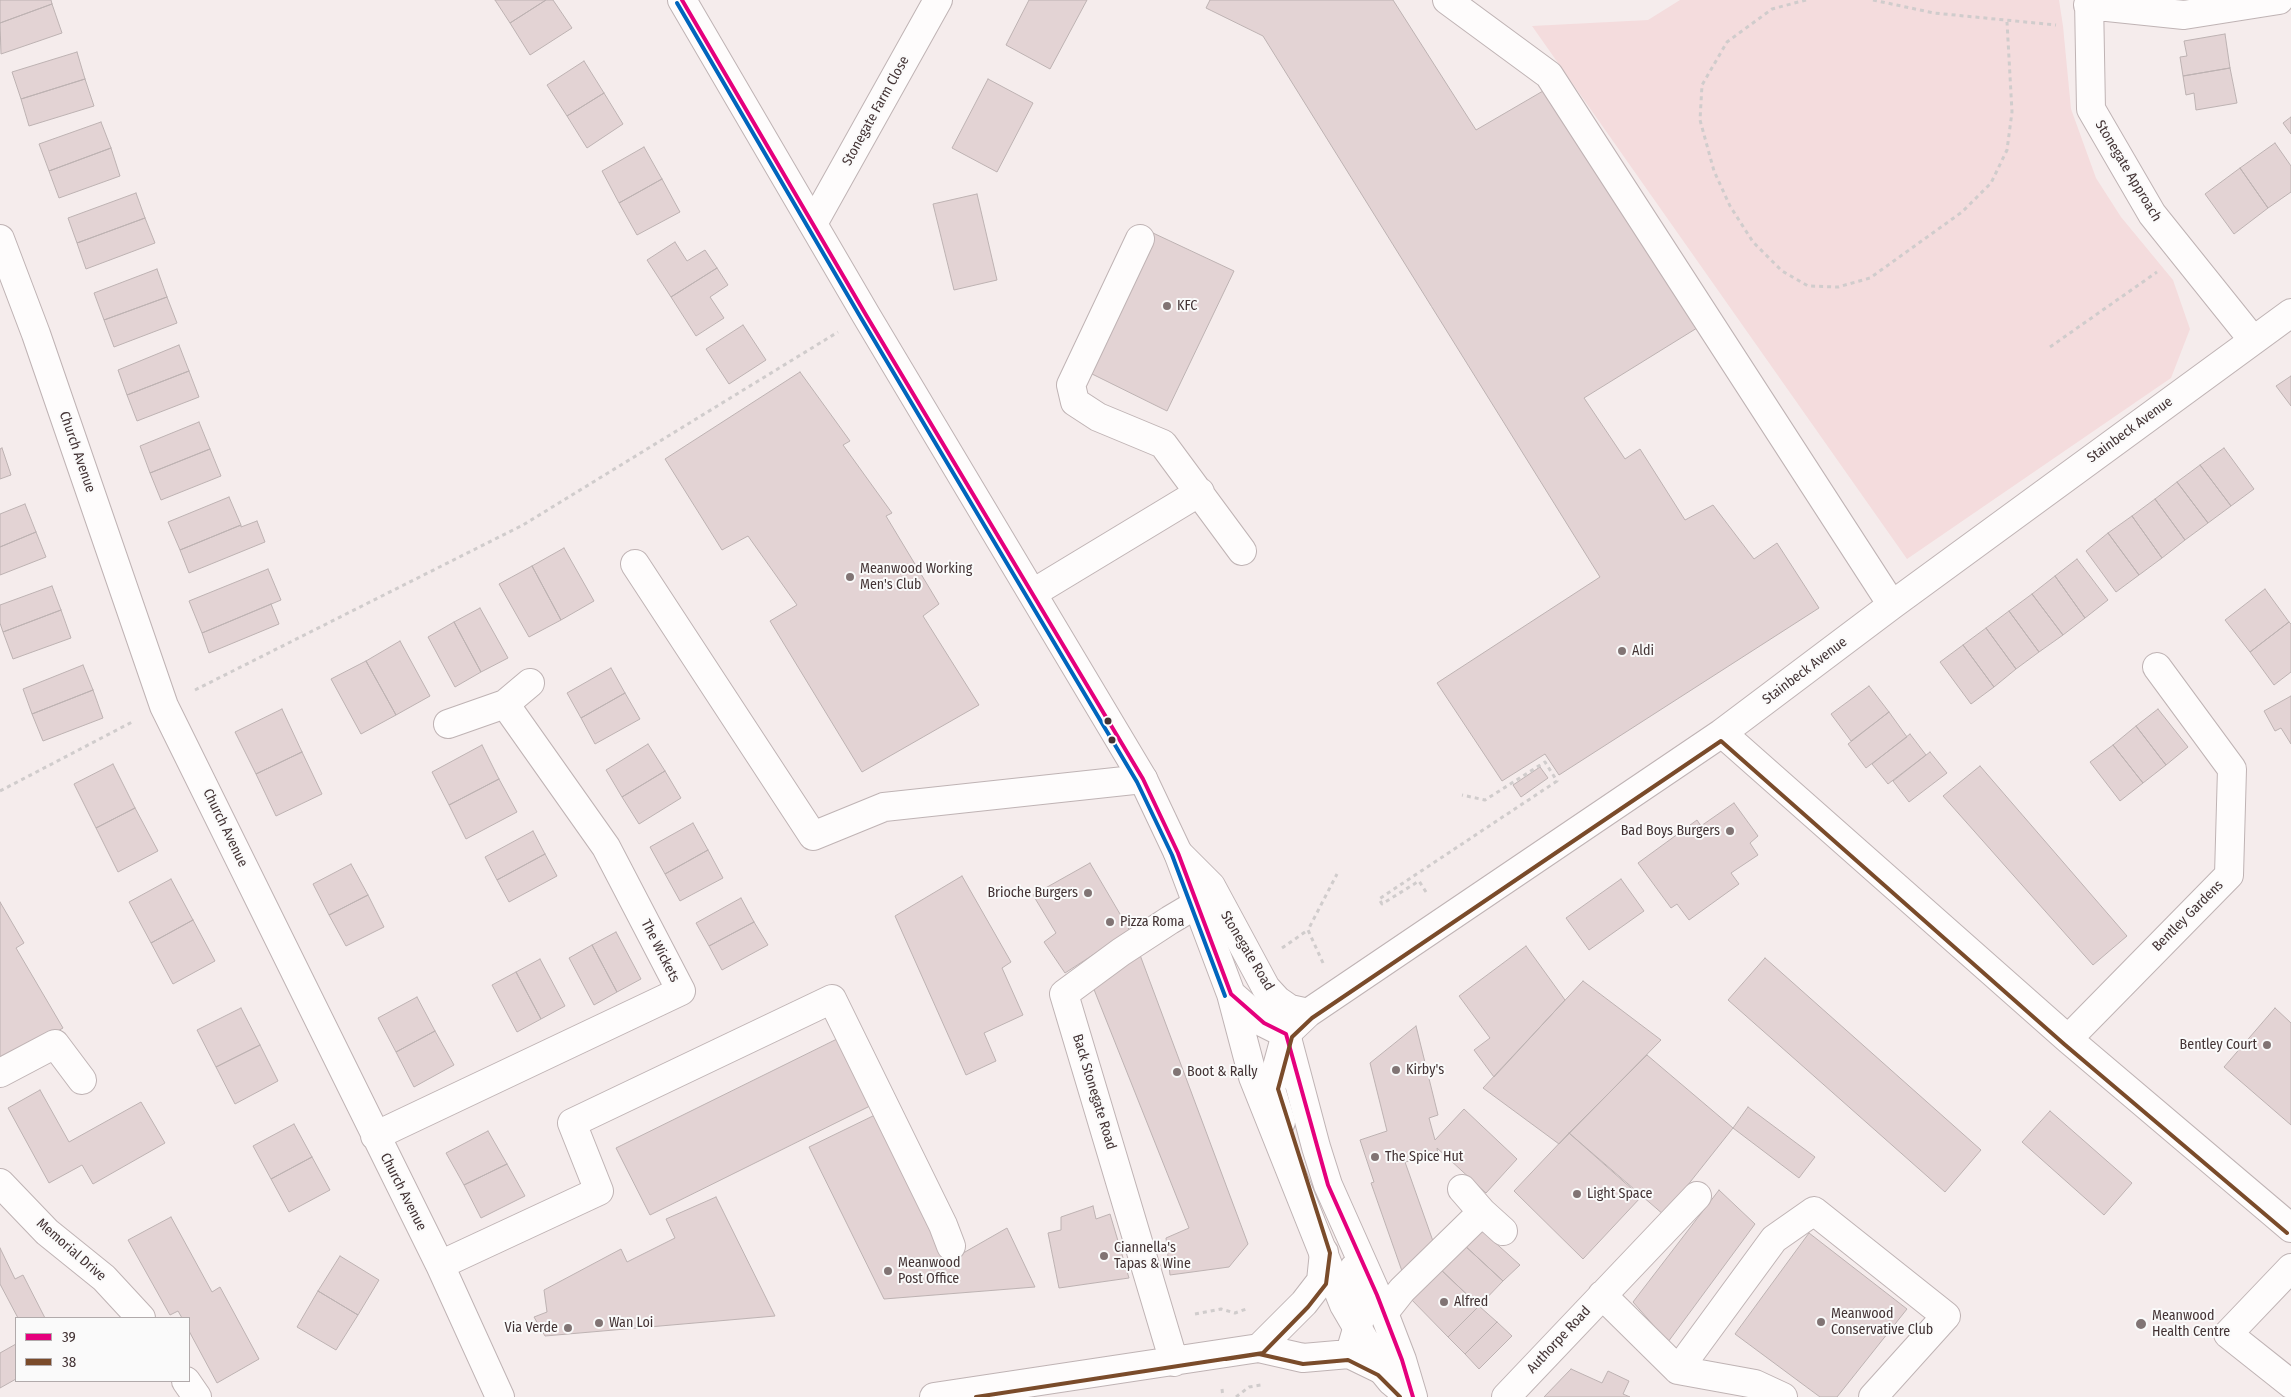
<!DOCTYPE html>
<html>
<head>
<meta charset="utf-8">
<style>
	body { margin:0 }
	#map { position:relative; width:2291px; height:1397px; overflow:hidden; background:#f5ecec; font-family:"Fira Sans Condensed",sans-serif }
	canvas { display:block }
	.legend { position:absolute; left:15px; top:1317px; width:175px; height:65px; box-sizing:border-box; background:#fafafa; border:1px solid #b1aaab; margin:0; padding:6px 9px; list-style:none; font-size:15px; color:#433334 }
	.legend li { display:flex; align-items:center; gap:10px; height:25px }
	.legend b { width:25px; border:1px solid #b1aaab }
</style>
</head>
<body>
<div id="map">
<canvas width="2291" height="1397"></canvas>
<ul class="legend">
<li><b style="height:6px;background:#e5007d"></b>39</li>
<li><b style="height:6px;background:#7a4b2a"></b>38</li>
</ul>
</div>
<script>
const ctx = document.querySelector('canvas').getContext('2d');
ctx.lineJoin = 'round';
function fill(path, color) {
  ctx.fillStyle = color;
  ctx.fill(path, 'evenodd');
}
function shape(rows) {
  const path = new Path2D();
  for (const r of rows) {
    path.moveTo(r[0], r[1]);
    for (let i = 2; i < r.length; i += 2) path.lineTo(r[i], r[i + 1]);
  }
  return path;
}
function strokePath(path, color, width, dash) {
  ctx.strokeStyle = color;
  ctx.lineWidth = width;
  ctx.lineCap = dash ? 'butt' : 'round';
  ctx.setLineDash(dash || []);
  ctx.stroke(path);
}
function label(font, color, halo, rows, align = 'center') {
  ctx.font = font + ' "Fira Sans Condensed",sans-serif';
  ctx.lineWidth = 4;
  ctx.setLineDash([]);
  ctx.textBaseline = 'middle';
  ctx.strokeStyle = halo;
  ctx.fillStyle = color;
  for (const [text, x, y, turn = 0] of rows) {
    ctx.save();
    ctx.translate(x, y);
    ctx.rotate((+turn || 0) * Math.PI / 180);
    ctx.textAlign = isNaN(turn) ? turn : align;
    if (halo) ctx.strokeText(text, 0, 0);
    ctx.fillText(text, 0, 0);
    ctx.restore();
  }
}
fill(shape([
	[1680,0,2059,0,2063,26,2071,109,2096,178,2121,217,2173,280,2190,329,2171,378,1907,559,1532,26,1648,20]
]), '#f4dcdd');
const building = shape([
	[0,0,51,0,52,4,0,23,0,0],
	[495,0,546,0,510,23,495,0],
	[546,0,553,0,572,28,530,55,510,23,546,0],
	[1029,0,1087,0,1050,69,1006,45,1029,0],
	[1210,0,1393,0,1476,130,1543,91,1697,328,1584,398,1625,459,1640,449,1685,520,1713,505,1754,559,1777,543,1819,608,1559,775,1545,754,1502,781,1437,683,1600,577,1263,36,1206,8,1210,0],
	[52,4,62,33,1,54,0,23,52,4],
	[2225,34,2230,68,2183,76,2180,57,2187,56,2184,41,2225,34],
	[77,52,85,79,21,99,12,72,77,52],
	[584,61,604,93,567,116,547,85,584,61],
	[2230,68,2237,103,2196,110,2194,93,2186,95,2183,76,2230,68],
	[85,79,94,106,29,126,21,99,85,79],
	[988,79,1033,103,997,172,952,148,988,79],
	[604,93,623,124,587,148,567,116,604,93],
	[2291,117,2291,134,2283,123,2291,117],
	[101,122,111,148,49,171,39,144,101,122],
	[2275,143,2291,166,2291,192,2268,208,2240,168,2275,143],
	[644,147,662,179,619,203,602,171,644,147],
	[111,148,120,176,59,198,49,171,111,148],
	[2240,168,2268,208,2234,234,2205,194,2240,168],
	[662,179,680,212,637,235,619,203,662,179],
	[136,193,145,218,77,243,68,218,136,193],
	[977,194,997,280,954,290,933,204,977,194],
	[145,218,155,243,86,269,77,243,145,218],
	[1153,233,1234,271,1167,411,1086,371,1153,233],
	[675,242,687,261,705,250,717,268,671,297,647,260,675,242],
	[717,268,728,285,710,297,724,318,696,336,671,297,717,268],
	[157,269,167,297,104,320,94,293,157,269],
	[167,297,177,323,114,347,104,320,167,297],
	[743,325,766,360,729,384,706,349,743,325],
	[179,345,189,371,127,395,118,370,179,345],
	[189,371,199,397,137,421,127,395,189,371],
	[800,372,850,441,843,445,892,513,886,516,939,604,923,616,979,705,862,772,770,621,797,605,748,536,722,550,665,459,800,372],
	[2291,376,2291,406,2276,386,2291,376],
	[199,422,210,449,150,473,140,446,199,422],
	[2,448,11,475,0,479,0,449,2,448],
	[2224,448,2254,489,2231,506,2200,465,2224,448],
	[210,449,221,476,161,500,150,473,210,449],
	[2200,465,2231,506,2208,523,2177,482,2200,465],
	[2177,482,2208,523,2185,540,2155,499,2177,482],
	[229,497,241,525,180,550,168,522,229,497],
	[2155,499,2185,540,2162,558,2132,516,2155,499],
	[25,504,36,532,0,547,0,514,25,504],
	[2132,516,2162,558,2139,575,2108,533,2132,516],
	[257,521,265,542,189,573,180,550,241,525,241,527,257,521],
	[36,532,46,557,0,575,0,547,36,532],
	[2108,533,2139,575,2116,592,2086,551,2108,533],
	[564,548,594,601,561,620,532,566,564,548],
	[2077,559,2108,600,2085,618,2055,576,2077,559],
	[532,566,561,620,529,637,499,584,532,566],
	[268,569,281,600,202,633,189,601,268,569],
	[2055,576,2085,618,2063,635,2032,594,2055,576],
	[52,586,61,610,3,632,0,623,0,605,52,586],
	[2265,589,2289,622,2250,652,2225,620,2265,589],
	[2032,594,2063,635,2039,652,2009,611,2032,594],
	[271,604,279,624,209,653,202,633,271,604],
	[480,608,508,658,481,672,454,622,480,608],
	[61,610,71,638,13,659,3,632,61,610],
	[2009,611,2039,652,2016,669,1986,628,2009,611],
	[454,622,481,672,455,687,428,637,454,622],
	[2289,622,2291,624,2291,672,2274,685,2250,652,2289,622],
	[1986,628,2016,669,1994,687,1963,645,1986,628],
	[400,641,430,696,396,715,366,661,400,641],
	[1963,645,1994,687,1971,704,1940,662,1963,645],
	[366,661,396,715,361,734,331,679,366,661],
	[83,665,93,690,32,714,23,689,83,665],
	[611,668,625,693,581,718,567,693,611,668],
	[1869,686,1889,712,1851,741,1831,714,1869,686],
	[93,690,103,718,43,741,32,714,93,690],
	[625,693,640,719,595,744,581,718,625,693],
	[2291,696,2291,744,2281,728,2275,731,2264,711,2291,696],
	[282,709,302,752,256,774,235,732,282,709],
	[2158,709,2188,747,2166,765,2136,726,2158,709],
	[1889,712,1907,737,1866,768,1848,744,1889,712],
	[2136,726,2166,765,2143,783,2113,745,2136,726],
	[1910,734,1926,755,1888,784,1872,764,1910,734],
	[648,744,665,771,622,797,606,770,648,744],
	[482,745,499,779,449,805,432,772,482,745],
	[2113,745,2143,783,2120,801,2090,762,2113,745],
	[302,752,322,794,276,816,256,774,302,752],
	[1930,752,1947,773,1909,802,1893,781,1930,752],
	[113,764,135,808,96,828,74,784,113,764],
	[1980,766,2127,936,2093,965,1943,796,1980,766],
	[1540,767,1548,778,1521,797,1513,785,1540,767],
	[665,771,681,798,639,824,622,797,665,771],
	[499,779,517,812,466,839,449,805,499,779],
	[1734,803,1758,836,1750,843,1758,855,1731,873,1739,884,1689,920,1677,904,1671,908,1638,863,1697,820,1701,826,1734,803],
	[135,808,158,851,118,872,96,828,135,808],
	[693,823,708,850,665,874,650,847,693,823],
	[533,831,545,854,497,880,485,857,533,831],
	[708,850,723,878,680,901,665,874,708,850],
	[545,854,557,876,509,902,497,880,545,854],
	[1090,863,1130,931,1065,973,1044,942,1056,933,1033,895,1090,863],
	[351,864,368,895,329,915,313,884,351,864],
	[962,876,1011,962,1002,968,1023,1015,984,1033,996,1061,966,1075,895,916,962,876],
	[171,879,193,920,151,943,129,902,171,879],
	[1621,879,1644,911,1589,950,1566,918,1621,879],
	[368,895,384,927,346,946,329,915,368,895],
	[741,898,754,922,709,946,696,923,741,898],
	[0,902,24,943,16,948,63,1028,0,1064,0,902],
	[193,920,215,961,173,984,151,943,193,920],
	[754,922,768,945,722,970,709,946,754,922],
	[616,932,641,979,617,992,592,945,616,932],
	[592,945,617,992,594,1005,569,958,592,945],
	[1526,946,1565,1000,1494,1077,1474,1050,1490,1038,1459,996,1526,946],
	[1140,955,1248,1244,1229,1267,1170,1275,1166,1238,1189,1228,1093,987,1140,955],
	[1765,958,1981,1150,1945,1192,1728,1000,1765,958],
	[540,959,565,1006,541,1019,516,972,540,959],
	[516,972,541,1019,517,1032,492,985,516,972],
	[1583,981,1661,1040,1559,1144,1483,1088,1583,981],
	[417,997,435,1031,396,1052,378,1018,417,997],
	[241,1008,260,1045,216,1067,197,1030,241,1008],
	[2275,1008,2291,1023,2291,1125,2224,1067,2275,1008],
	[1416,1026,1438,1115,1429,1118,1435,1140,1464,1109,1517,1159,1486,1193,1437,1148,1438,1154,1405,1162,1434,1244,1403,1274,1371,1183,1374,1182,1360,1140,1387,1131,1370,1063,1416,1026],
	[435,1031,454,1065,414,1087,396,1052,435,1031],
	[839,1038,876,1103,650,1215,616,1148,839,1038],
	[260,1045,278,1081,235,1104,216,1067,260,1045],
	[1647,1055,1733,1128,1664,1215,1569,1133,1647,1055],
	[40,1090,69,1142,141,1102,165,1143,93,1184,82,1165,49,1183,8,1108,40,1090],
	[1748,1107,1815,1157,1799,1178,1733,1128,1748,1107],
	[2050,1111,2132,1183,2104,1215,2022,1142,2050,1111],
	[877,1114,951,1260,1007,1228,1035,1287,884,1299,809,1147,877,1114],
	[294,1124,312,1157,271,1179,253,1146,294,1124],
	[488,1131,507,1164,464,1185,446,1153,488,1131],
	[1569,1133,1641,1197,1583,1259,1514,1191,1569,1133],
	[312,1157,330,1190,289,1212,271,1179,312,1157],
	[507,1164,525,1196,481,1218,464,1185,507,1164],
	[1719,1190,1755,1224,1668,1342,1633,1302,1719,1190],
	[716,1197,775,1316,545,1336,534,1317,547,1312,544,1290,621,1249,627,1262,675,1238,666,1219,716,1197],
	[1093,1206,1096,1219,1110,1214,1129,1278,1059,1288,1048,1233,1061,1230,1061,1217,1093,1206],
	[171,1217,212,1292,220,1287,259,1359,217,1383,189,1331,189,1318,182,1318,178,1311,170,1315,128,1240,171,1217],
	[1479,1228,1520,1265,1503,1281,1463,1244,1479,1228],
	[1809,1233,1907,1309,1837,1397,1820,1397,1735,1334,1809,1233],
	[1463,1244,1503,1281,1479,1306,1438,1267,1463,1244],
	[0,1248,15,1279,23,1275,45,1318,18,1318,0,1284,0,1248],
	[340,1256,379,1280,358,1315,318,1291,340,1256],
	[1438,1267,1479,1306,1448,1337,1409,1297,1438,1267],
	[318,1291,358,1315,336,1350,297,1327,318,1291],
	[1479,1306,1497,1322,1465,1354,1448,1337,1479,1306],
	[1497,1322,1512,1336,1479,1369,1465,1354,1497,1322],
	[16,1344,16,1379,0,1388,0,1353,16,1344],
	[1571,1369,1602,1383,1608,1371,1629,1381,1623,1394,1630,1397,1544,1397,1571,1369]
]);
fill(building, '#e3d3d4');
strokePath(building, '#bdb2b2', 1);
const minor = shape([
	[1447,0,1549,75,1892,605],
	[2089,0,2091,109,2152,214,2253,340],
	[2088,5,2184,15,2279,0],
	[814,222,938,0],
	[0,239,36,334,164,706,440,1265,500,1397],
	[1140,239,1071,385,1075,402,1098,417,1163,444,1242,551],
	[635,564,813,836,884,807,1143,779],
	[1033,593,1200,492],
	[448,724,505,704,530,683],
	[1722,733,2068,1039,2291,1228],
	[1178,853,1211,886,1266,988,1277,1000,1290,1009,1308,1013],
	[2068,1039,2229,875,2232,769,2157,667],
	[0,1073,55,1044,82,1080],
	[1281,1122,1271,1089,1286,1034,1308,1013,1722,733,1892,605,2291,313],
	[375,1136,681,991,606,847,505,704],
	[0,1183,47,1232,104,1278,141,1318],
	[1462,1189,1482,1212,1503,1231],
	[440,1265,599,1191,572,1123,832,999,943,1225,951,1246],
	[2291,1268,2228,1334,2291,1384],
	[1602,1295,1678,1370],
	[1383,1314,1402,1290,1482,1212],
	[1352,1346,1365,1302,1354,1268],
	[1259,1348,1304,1303,1321,1281,1324,1252],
	[1174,1362,1064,994,1121,952,1170,920,1197,904,1215,897],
	[1678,1370,1774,1239,1814,1211,1946,1316,1873,1397],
	[1678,1370,1755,1384,1783,1397],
	[186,1381,197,1397],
	[934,1397,1259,1348,1303,1358,1349,1354,1382,1370],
	[1506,1397,1697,1196]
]);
const major = shape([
	[682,0,866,315,1143,779,1178,853,1231,994,1253,1077,1344,1305,1382,1370,1391,1381,1410,1397],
	[1231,994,1264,1023,1286,1034,1316,1147,1328,1185,1377,1295,1402,1360,1413,1397]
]);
strokePath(minor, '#bfb3b4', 30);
strokePath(major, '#bfb3b4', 30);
strokePath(shape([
	[1806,0,1772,9,1727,42,1702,85,1700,120,1714,171,1730,206,1753,242,1782,271,1808,286,1838,287,1870,278,1962,212,1991,183,2007,150,2012,112,2007,22],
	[1873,0,1934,13,2056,25],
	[2050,347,2157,272],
	[195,690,523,525,838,332],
	[0,791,134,721],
	[1426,892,1419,881,1382,904,1379,899,1557,781,1545,762,1485,800,1462,795],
	[1282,948,1308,930],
	[1323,963,1308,930,1337,874],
	[1195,1314,1221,1309,1235,1313,1249,1308],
	[1222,1389,1223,1397],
	[1236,1397,1249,1387,1261,1385]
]), '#d0cccc', 3, [4, 4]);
strokePath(minor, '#fefcfc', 28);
strokePath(major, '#fefcfc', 28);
strokePath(shape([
	[682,0,866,315,1143,779,1178,853,1231,994,1264,1023,1286,1034,1328,1185,1377,1295,1402,1360,1413,1397]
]), '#e5007d', 4);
strokePath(shape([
	[1226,1359,1259,1354,1303,1364,1348,1360,1378,1375,1400,1397],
	[976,1397,1263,1353,1308,1307,1326,1284,1330,1253,1278,1089,1292,1037,1312,1018,1721,741,2064,1044,2287,1233]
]), '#7a4b2a', 4);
strokePath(shape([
	[677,3,861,318,1137,782,1172,855,1225,996]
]), '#0065bd', 4);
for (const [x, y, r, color] of [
	[1167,306,5,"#817474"],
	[850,577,5,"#817474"],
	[1622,651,5,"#817474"],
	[1108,721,4.5,"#433334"],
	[1112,740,4.5,"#433334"],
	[1730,831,5,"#817474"],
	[1088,893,5,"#817474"],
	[1110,922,5,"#817474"],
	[2267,1045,5,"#817474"],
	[1396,1070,5,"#817474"],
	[1177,1072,5,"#817474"],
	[1375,1157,5,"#817474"],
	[1577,1194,5,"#817474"],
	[1104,1256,5,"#817474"],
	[888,1271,5,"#817474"],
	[1444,1302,5,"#817474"],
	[1821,1322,5,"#817474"],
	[599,1323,5,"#817474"],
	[2141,1324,6,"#817474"],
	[568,1328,5,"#817474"]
]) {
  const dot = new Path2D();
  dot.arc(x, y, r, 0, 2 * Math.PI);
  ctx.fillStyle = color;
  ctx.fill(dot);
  strokePath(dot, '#fafafa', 2);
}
label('14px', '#433334', '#fafafa', [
	["Stonegate Farm Close",876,111,-61],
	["Stonegate Approach",2128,171,59],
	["Stainbeck Avenue",2130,430,-36],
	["Church Avenue",77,452,71],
	["Stainbeck Avenue",1805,671,-37],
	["Church Avenue",225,828,64],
	["Bentley Gardens",2188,916,-45],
	["The Wickets",660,951,63],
	["Stonegate Road",1247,951,59],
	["Back Stonegate Road",1094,1092,73],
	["Church Avenue",403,1192,63],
	["Memorial Drive",71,1250,41],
	["Authorpe Road",1559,1340,-47]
]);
label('14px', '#433334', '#fafafa', [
	["KFC",1177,306],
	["Meanwood Working",860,569],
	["Men's Club",860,585],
	["Aldi",1632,651],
	["Bad Boys Burgers",1720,831,"right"],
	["Brioche Burgers",1078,893,"right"],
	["Pizza Roma",1120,922],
	["Bentley Court",2257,1045,"right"],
	["Kirby's",1406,1070],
	["Boot & Rally",1187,1072],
	["The Spice Hut",1385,1157],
	["Light Space",1587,1194],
	["Ciannella's",1114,1248],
	["Tapas & Wine",1114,1264],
	["Meanwood",898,1263],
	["Post Office",898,1279],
	["Alfred",1454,1302],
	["Meanwood",1831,1314],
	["Conservative Club",1831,1330],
	["Meanwood",2152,1316],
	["Health Centre",2152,1332],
	["Wan Loi",609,1323],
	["Via Verde",558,1328,"right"]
], 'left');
</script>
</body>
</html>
